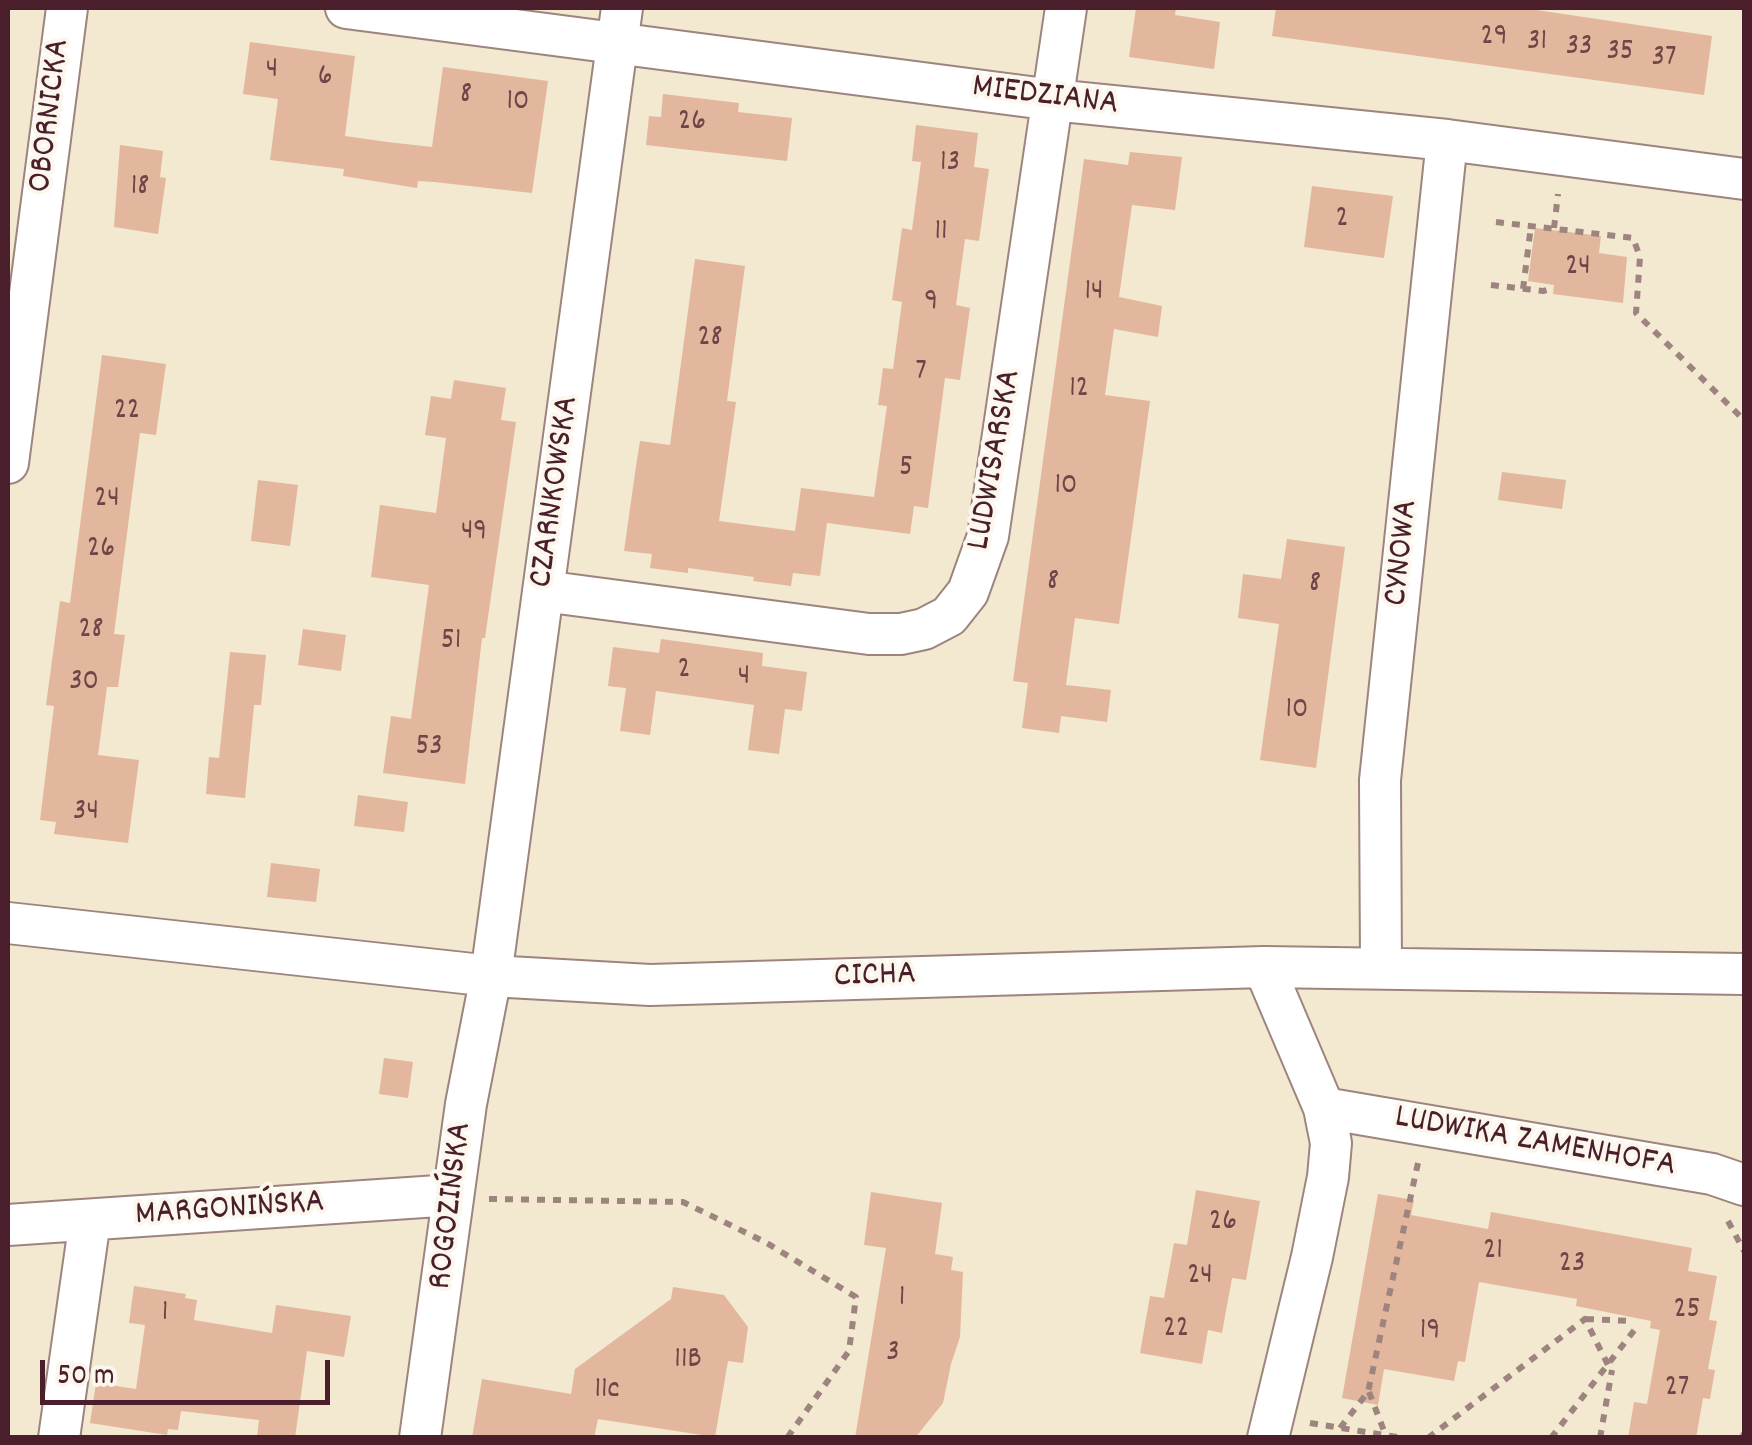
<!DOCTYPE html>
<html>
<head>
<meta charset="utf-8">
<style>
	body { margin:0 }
	#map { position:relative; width:1752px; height:1445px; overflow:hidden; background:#f3e8d0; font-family:Dekko,sans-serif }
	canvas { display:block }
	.frame { position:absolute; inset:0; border:10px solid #4a1f2b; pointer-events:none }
	.scale { position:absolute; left:40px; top:1360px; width:290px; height:45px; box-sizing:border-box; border:5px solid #4a1f2b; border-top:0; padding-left:12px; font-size:30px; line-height:35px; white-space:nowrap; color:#4a1f2b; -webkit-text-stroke:8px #fbf7ec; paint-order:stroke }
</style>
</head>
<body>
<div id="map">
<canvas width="1752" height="1445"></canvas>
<div class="frame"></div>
<div class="scale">50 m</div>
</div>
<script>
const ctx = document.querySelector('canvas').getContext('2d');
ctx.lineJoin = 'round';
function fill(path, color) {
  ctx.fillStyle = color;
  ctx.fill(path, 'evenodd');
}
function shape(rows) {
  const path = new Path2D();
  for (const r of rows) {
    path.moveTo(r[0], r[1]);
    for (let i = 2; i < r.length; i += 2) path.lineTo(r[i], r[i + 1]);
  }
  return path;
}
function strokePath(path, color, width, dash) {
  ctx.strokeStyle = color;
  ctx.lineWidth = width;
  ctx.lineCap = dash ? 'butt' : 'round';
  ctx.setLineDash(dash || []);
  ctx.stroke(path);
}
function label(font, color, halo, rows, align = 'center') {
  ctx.font = font + ' Dekko,sans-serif';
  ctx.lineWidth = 8;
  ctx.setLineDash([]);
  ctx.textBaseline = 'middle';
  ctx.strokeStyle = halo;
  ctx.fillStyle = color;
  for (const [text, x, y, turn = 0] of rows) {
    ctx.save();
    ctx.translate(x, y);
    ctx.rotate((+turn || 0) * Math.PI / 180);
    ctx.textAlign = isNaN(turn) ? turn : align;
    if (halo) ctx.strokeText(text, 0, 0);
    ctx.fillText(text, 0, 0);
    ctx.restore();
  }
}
fill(shape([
	[1136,8,1176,8,1175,15,1220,22,1214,69,1129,57],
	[1276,8,1523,8,1712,36,1704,95,1272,36],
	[250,42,355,56,345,136,387,142,432,147,443,67,548,81,532,193,434,182,418,181,417,188,343,176,344,169,270,160,278,99,243,94],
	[663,94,739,103,738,112,792,118,787,161,646,145,649,116,661,117],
	[916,125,978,133,974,167,989,169,979,241,965,239,956,305,970,308,960,380,945,378,928,508,914,506,910,534,827,523,820,576,793,573,791,586,753,581,754,577,688,568,688,573,650,568,652,554,624,551,636,466,640,441,670,445,695,259,745,266,727,401,736,402,719,521,795,531,801,488,874,497,887,406,878,405,883,368,893,369,902,302,892,300,902,228,912,230,921,162,912,161],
	[120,145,163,151,160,177,166,178,158,234,114,227],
	[1130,152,1182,157,1175,210,1132,205,1119,297,1162,306,1158,337,1114,329,1105,395,1150,401,1119,624,1075,618,1066,685,1111,690,1107,722,1061,716,1059,733,1022,728,1028,683,1013,681,1084,159,1128,165],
	[1312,186,1393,196,1384,258,1304,247],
	[1535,228,1601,236,1599,253,1627,257,1623,303,1553,294,1554,285,1528,281],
	[102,355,166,364,156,435,140,433,114,634,125,635,118,687,107,687,98,755,139,760,128,843,54,834,56,822,40,820,54,706,46,705,60,601,70,603],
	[454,380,506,388,501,420,516,422,485,638,482,638,465,784,383,773,391,716,411,719,429,585,371,577,380,505,436,513,446,438,425,435,431,396,451,399],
	[1502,472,1566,480,1562,509,1498,500],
	[258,480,298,485,290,546,251,541],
	[1287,539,1345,547,1316,768,1260,760,1279,624,1238,618,1243,574,1281,579],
	[303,629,346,635,341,671,298,665],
	[661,639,763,653,762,666,807,672,802,711,785,709,779,754,748,750,754,705,706,698,656,691,650,735,620,731,626,688,608,686,613,647,659,653],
	[230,652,266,655,261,705,254,705,245,798,206,794,209,757,219,758],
	[358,795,408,802,404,832,354,826],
	[271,863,320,869,316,902,267,897],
	[384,1058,413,1062,408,1098,379,1094],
	[1196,1190,1260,1201,1246,1280,1232,1278,1222,1333,1208,1330,1202,1364,1140,1353,1150,1296,1164,1298,1174,1243,1187,1245],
	[871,1192,942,1203,935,1254,953,1257,951,1270,963,1272,960,1337,951,1364,943,1403,915,1438,855,1438,886,1248,864,1245],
	[1378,1194,1414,1200,1411,1215,1488,1229,1491,1212,1692,1248,1688,1271,1717,1276,1709,1320,1717,1321,1708,1369,1715,1370,1710,1399,1703,1398,1696,1438,1628,1438,1634,1402,1647,1404,1660,1330,1650,1328,1651,1321,1576,1306,1577,1299,1479,1282,1465,1362,1458,1361,1454,1381,1384,1369,1378,1405,1342,1398],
	[134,1286,186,1294,185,1298,197,1300,194,1320,272,1333,276,1305,351,1316,344,1357,307,1351,295,1438,257,1438,259,1420,181,1411,178,1430,168,1429,167,1435,90,1423,96,1383,136,1389,145,1325,129,1323],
	[673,1287,724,1295,748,1327,743,1363,728,1361,715,1437,598,1419,594,1438,472,1438,482,1379,571,1394,575,1369,671,1299]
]), '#e2b79d');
const street = shape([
	[346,8,1053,100,1447,140,1744,179],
	[8,463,67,8],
	[543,591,869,634,901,634,924,629,949,616,968,592,988,536,1066,8],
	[8,923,491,976,650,985,1264,967,1744,974],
	[1264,967,1324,1108,1712,1174,1744,1185],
	[1381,967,1380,780,1447,140],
	[8,1225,453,1195],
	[59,1438,90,1220],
	[420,1438,466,1104,491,976,622,8],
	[1268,1438,1312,1257,1328,1177,1331,1143,1324,1108]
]);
strokePath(street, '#9e847e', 44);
strokePath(shape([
	[1496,222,1633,238,1640,257,1636,313,1744,420],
	[1554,228,1558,194],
	[1491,285,1543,291,1554,288],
	[1523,289,1531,226],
	[489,1199,683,1202,765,1242,856,1297,849,1351,787,1438],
	[1728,1221,1744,1251],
	[1586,1319,1630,1321],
	[1369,1392,1386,1436],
	[1310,1423,1403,1438],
	[1340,1428,1368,1392,1418,1163],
	[1428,1438,1585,1319,1611,1371],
	[1551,1438,1636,1328],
	[1600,1438,1612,1370],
	[1742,1438,1744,1433]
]), '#9e847e', 6, [8, 8]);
strokePath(street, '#fff', 40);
label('30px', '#704548', null, [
	["29",1494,39],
	["31",1537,44],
	["33",1579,49],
	["35",1620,54],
	["37",1664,60],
	["4",272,72],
	["6",325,79],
	["8",466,97],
	["10",518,104],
	["26",692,124],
	["13",950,165],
	["18",140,189],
	["2",1342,221],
	["11",941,234],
	["24",1578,269],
	["14",1094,294],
	["9",931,304],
	["28",710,340],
	["7",921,374],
	["12",1079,391],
	["22",127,413],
	["5",906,470],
	["10",1066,488],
	["24",107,501],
	["49",474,534],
	["26",101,551],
	["8",1053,584],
	["8",1315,586],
	["28",91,632],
	["51",451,643],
	["2",684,672],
	["4",744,679],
	["30",84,684],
	["10",1297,712],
	["53",429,749],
	["34",86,814],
	["26",1223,1224],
	["21",1493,1253],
	["23",1572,1266],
	["24",1200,1278],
	["1",902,1300],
	["25",1687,1312],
	["1",165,1315],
	["22",1176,1331],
	["19",1430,1333],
	["3",893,1355],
	["11B",688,1362],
	["27",1677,1390],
	["11c",607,1392]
]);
label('35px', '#4a1f2b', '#fbf7ec', [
	["MIEDZIANA",1045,98,7],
	["OBORNICKA",52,116,-83],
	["LUDWISARSKA",997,460,-80],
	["CZARNKOWSKA",557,492,-82],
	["CYNOWA",1404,553,-84],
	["CICHA",875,978,-2],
	["LUDWIKA ZAMENHOFA",1535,1144,10],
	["ROGOZIŃSKA",453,1206,-83],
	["MARGONIŃSKA",230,1211,-4]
]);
</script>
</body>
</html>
